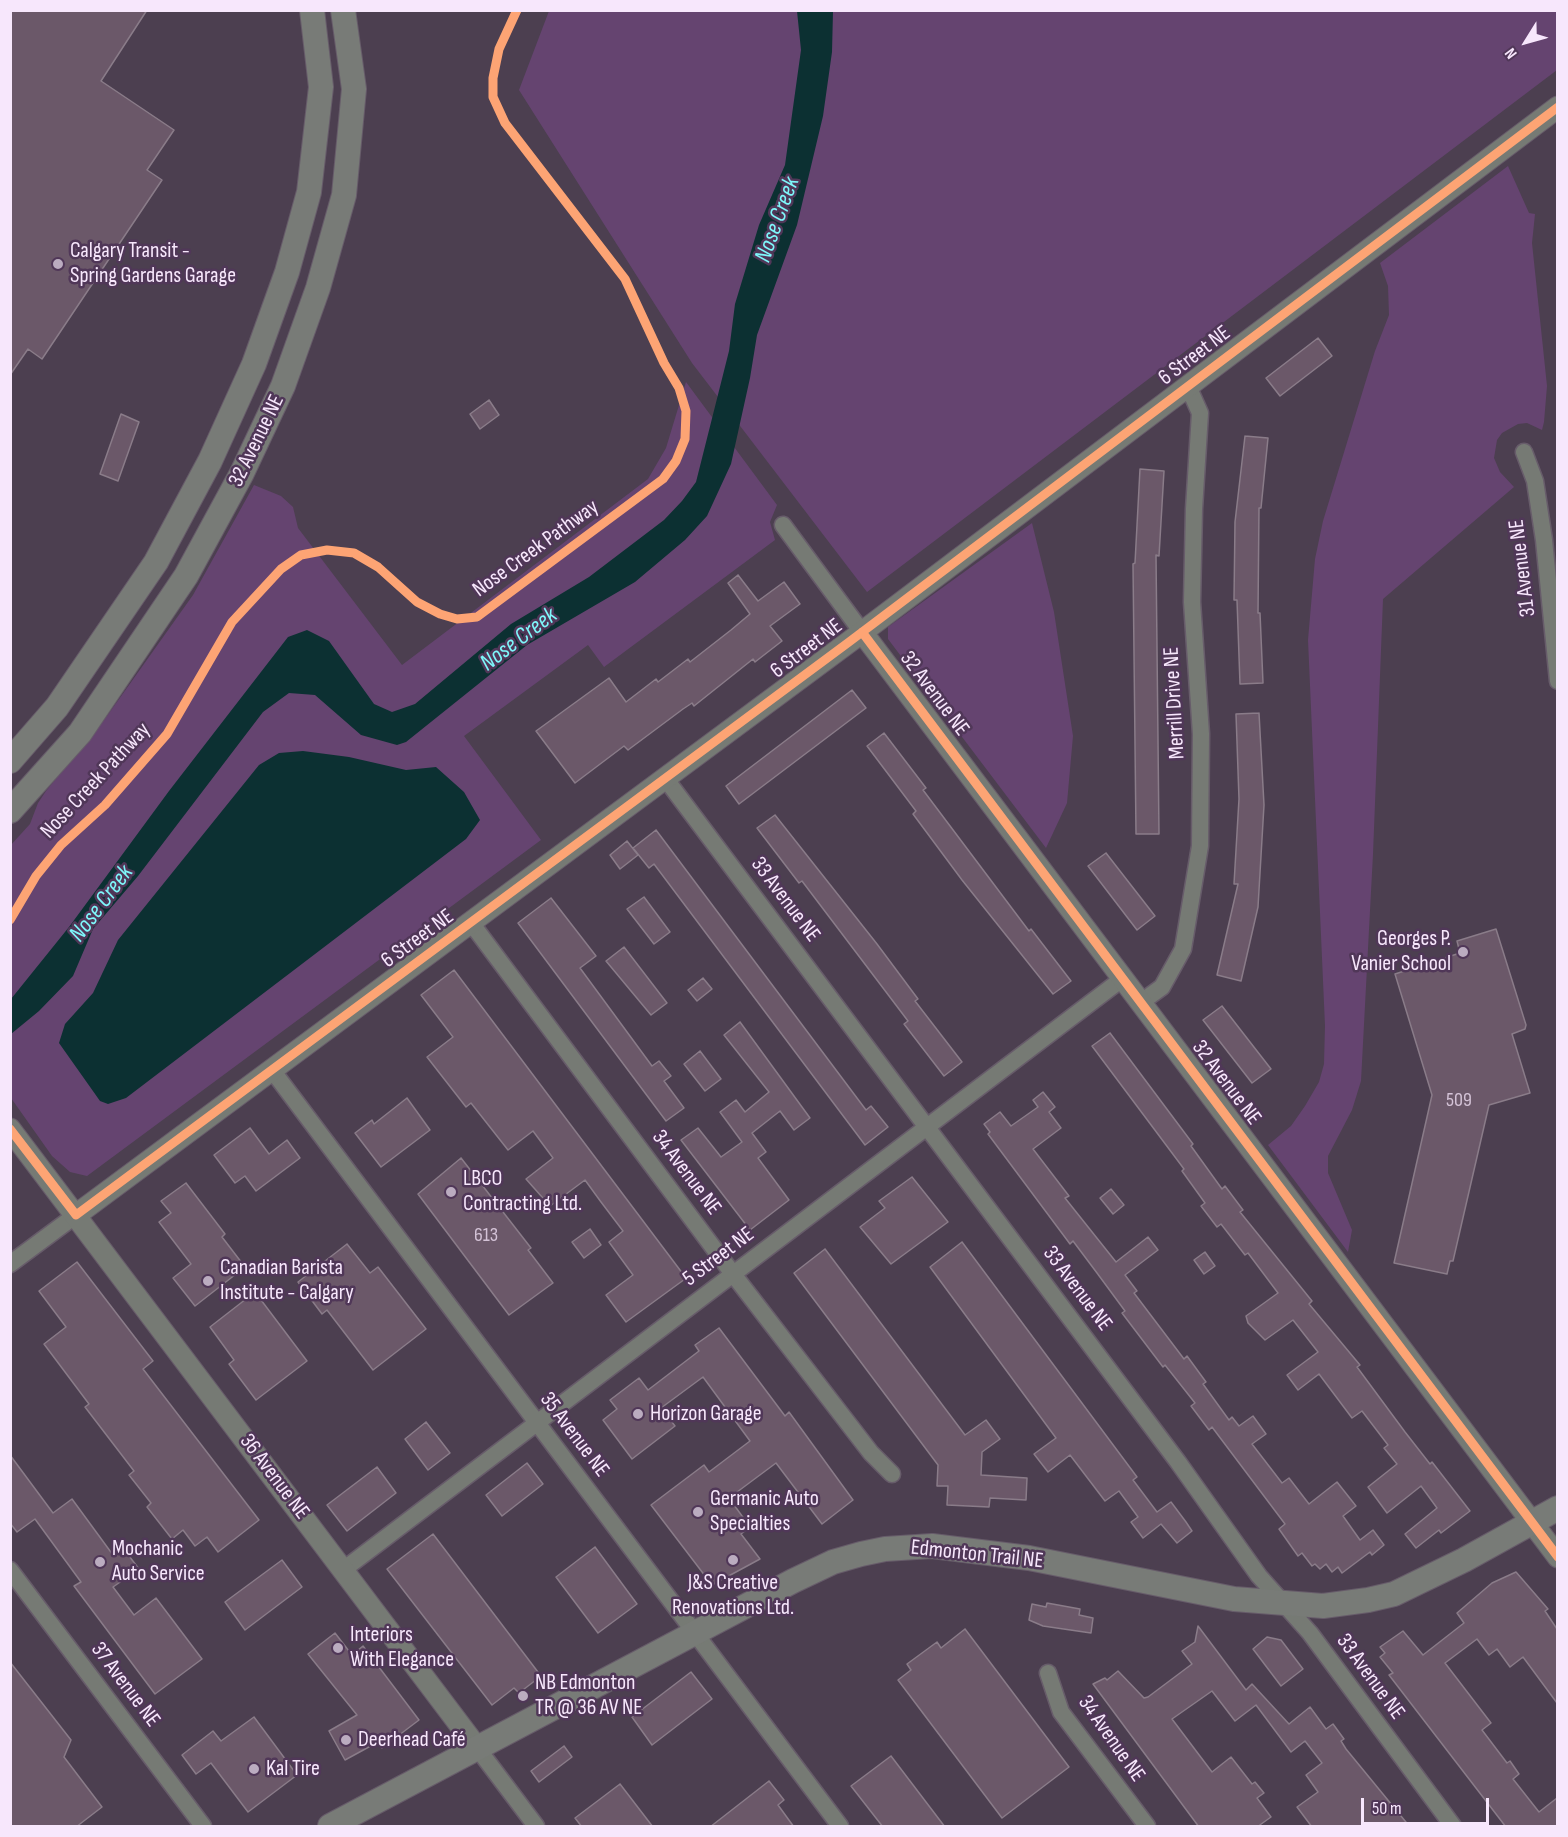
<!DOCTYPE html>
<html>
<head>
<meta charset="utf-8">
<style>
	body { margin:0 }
	#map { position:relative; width:1568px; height:1837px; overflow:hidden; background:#4c3f50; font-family:"Sofia Sans Condensed",sans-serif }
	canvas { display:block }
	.frame { position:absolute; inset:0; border:12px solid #f7e7fc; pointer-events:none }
	.north { position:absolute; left:1496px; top:12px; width:60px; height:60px; -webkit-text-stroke:4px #503758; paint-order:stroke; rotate:233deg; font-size:16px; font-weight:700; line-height:24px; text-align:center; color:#f7e7fc }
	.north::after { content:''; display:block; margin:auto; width:21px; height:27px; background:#f7e7fc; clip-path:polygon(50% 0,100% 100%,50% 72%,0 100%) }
	.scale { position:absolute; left:1361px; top:1798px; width:128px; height:27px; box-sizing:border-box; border:3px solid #f7e7fc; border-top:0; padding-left:8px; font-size:18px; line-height:21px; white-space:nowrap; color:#f7e7fc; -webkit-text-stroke:4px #503758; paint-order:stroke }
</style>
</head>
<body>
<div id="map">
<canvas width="1568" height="1837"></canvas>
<div class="frame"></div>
<div class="north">N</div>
<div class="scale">50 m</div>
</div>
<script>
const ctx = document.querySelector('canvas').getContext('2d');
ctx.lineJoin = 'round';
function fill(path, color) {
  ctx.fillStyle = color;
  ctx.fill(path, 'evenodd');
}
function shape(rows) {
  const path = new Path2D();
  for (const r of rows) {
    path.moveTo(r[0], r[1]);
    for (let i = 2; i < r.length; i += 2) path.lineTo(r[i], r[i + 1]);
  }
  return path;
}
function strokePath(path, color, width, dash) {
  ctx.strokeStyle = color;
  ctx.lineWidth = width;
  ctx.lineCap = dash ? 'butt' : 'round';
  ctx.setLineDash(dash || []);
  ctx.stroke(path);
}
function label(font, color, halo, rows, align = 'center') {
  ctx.font = font + ' "Sofia Sans Condensed",sans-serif';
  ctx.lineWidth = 5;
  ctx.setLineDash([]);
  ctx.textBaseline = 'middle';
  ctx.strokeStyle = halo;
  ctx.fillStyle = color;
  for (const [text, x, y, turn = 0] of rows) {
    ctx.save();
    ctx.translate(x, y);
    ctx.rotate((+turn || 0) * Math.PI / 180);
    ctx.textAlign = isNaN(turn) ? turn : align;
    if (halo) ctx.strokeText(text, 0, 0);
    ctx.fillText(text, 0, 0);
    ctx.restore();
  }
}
fill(shape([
	[549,11,1557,11,1557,70,867,592,692,363,519,90],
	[1508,166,1529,213,1535,214,1532,243,1547,386,1544,422,1542,430,1527,423,1518,424,1502,433,1497,440,1494,458,1500,472,1514,487,1383,599,1373,854,1361,1081,1352,1110,1328,1156,1328,1173,1352,1230,1348,1252,1268,1145,1291,1126,1305,1106,1319,1082,1324,1064,1325,1026,1308,640,1315,559,1323,521,1375,351,1389,315,1388,286,1380,263],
	[686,382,777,505,770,522,775,540,604,667,588,645,464,736,541,840,87,1176,70,1172,52,1156,11,1098,10,846,30,824,38,803,46,791,107,716,193,595,254,485,281,496,293,507,298,528,402,665,648,479,666,448],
	[1032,523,1054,612,1073,736,1067,803,1046,848,888,639,888,627]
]), '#654470');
fill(shape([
	[797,11,833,11,832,52,823,116,797,225,757,335,750,378,731,464,707,516,685,540,635,582,527,645,406,742,397,745,361,735,315,695,289,693,263,712,138,876,93,929,73,976,39,1011,11,1034,11,999,69,927,169,791,288,637,307,630,329,641,374,704,392,712,415,704,511,624,589,577,664,520,682,501,696,482,729,351,735,304,759,225,785,165,801,50],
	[303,751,349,757,406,770,436,767,464,792,480,820,466,839,126,1098,108,1104,100,1101,59,1043,65,1024,93,993,118,940,259,765,279,753]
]), '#0c3032');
const building = shape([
	[10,10,147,10,101,81,174,130,147,170,162,180,42,359,28,349,10,375,10,10],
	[1318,338,1332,356,1280,396,1266,378,1318,338],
	[489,400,499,415,480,429,470,414,489,400],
	[121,414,139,422,118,481,100,474,121,414],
	[1245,436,1268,438,1261,508,1259,508,1258,613,1260,613,1263,683,1240,684,1237,600,1234,600,1235,522,1245,436],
	[1140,469,1164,471,1159,556,1156,555,1159,834,1136,834,1133,564,1135,563,1140,469],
	[738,575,758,601,784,582,800,604,770,626,782,641,755,662,753,659,694,706,692,703,683,709,628,750,624,746,575,783,536,731,609,678,626,702,656,679,658,682,688,659,690,662,731,630,750,614,728,583,738,575],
	[852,690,866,708,739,804,726,786,852,690],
	[1259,713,1264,805,1258,907,1241,981,1217,975,1238,884,1234,884,1239,799,1236,714,1259,713],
	[884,733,926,788,923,790,1029,931,1031,929,1071,981,1053,994,962,880,913,814,916,811,867,746,884,733],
	[775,815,877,944,918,999,915,1001,962,1062,944,1076,904,1024,908,1021,802,881,799,883,757,828,775,815],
	[656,830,866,1110,871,1106,888,1127,865,1145,654,864,649,868,633,848,656,830],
	[627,841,638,855,620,869,610,855,627,841],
	[1106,853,1155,916,1137,930,1088,866,1106,853],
	[644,897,670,932,654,944,627,909,644,897],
	[551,898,596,956,580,968,652,1066,659,1061,671,1076,664,1081,684,1108,666,1121,518,923,551,898],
	[1496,929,1526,1025,1525,1029,1512,1034,1530,1093,1489,1105,1453,1261,1450,1261,1447,1274,1394,1263,1432,1095,1395,974,1460,953,1457,941,1496,929],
	[624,947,667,1003,651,1015,606,961,624,947],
	[454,970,683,1274,685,1279,626,1322,606,1295,633,1275,609,1242,623,1231,601,1202,585,1180,550,1206,526,1179,553,1158,533,1131,508,1150,471,1103,466,1107,427,1057,453,1037,421,995,454,970],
	[703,978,712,989,697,1001,688,990,703,978],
	[1222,1006,1271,1069,1252,1083,1203,1020,1222,1006],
	[740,1022,810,1118,794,1130,780,1111,752,1133,766,1152,758,1158,789,1200,750,1230,681,1140,698,1128,721,1157,742,1142,720,1112,736,1100,745,1112,769,1092,724,1035,740,1022],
	[1110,1033,1193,1144,1191,1146,1222,1189,1225,1186,1243,1210,1240,1212,1312,1301,1309,1304,1360,1365,1357,1367,1405,1432,1430,1464,1432,1462,1470,1511,1441,1533,1439,1530,1416,1548,1405,1534,1437,1508,1421,1486,1387,1513,1368,1487,1397,1464,1384,1448,1388,1445,1362,1411,1352,1418,1319,1374,1298,1390,1287,1375,1318,1352,1293,1320,1265,1340,1248,1323,1246,1316,1278,1293,1248,1253,1245,1255,1221,1224,1217,1227,1201,1206,1205,1203,1182,1171,1184,1169,1092,1046,1110,1033],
	[700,1051,721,1079,705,1091,684,1064,700,1051],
	[1043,1092,1055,1107,1049,1112,1061,1128,1033,1149,1069,1196,1065,1198,1116,1262,1148,1237,1158,1250,1125,1275,1137,1291,1134,1293,1184,1359,1187,1356,1206,1382,1203,1384,1229,1420,1232,1417,1239,1426,1253,1416,1266,1434,1252,1444,1282,1483,1289,1478,1309,1504,1337,1482,1356,1506,1343,1516,1360,1540,1373,1530,1384,1545,1372,1555,1370,1552,1342,1573,1338,1567,1332,1572,1326,1564,1320,1569,1315,1564,1312,1566,1302,1553,1298,1556,1279,1529,1285,1524,1212,1427,1209,1430,1191,1406,1195,1403,1165,1365,1163,1367,1122,1313,1125,1311,1097,1273,1073,1241,1070,1244,988,1134,990,1132,984,1124,1000,1112,1011,1126,1038,1107,1033,1100,1043,1092],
	[407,1098,430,1130,381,1167,355,1133,372,1120,374,1124,407,1098],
	[250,1128,269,1154,287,1140,300,1158,256,1191,245,1176,235,1183,214,1155,250,1128],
	[461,1158,531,1248,528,1250,553,1283,509,1315,418,1194,461,1158],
	[912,1177,948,1222,891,1264,860,1227,885,1208,879,1201,912,1177],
	[186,1183,225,1234,222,1237,245,1267,195,1306,173,1278,191,1264,159,1222,171,1213,161,1201,186,1183],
	[1111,1189,1124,1205,1113,1214,1100,1198,1111,1189],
	[590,1229,601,1245,584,1258,572,1242,590,1229],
	[962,1242,1137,1477,1133,1480,1157,1512,1171,1502,1186,1522,1192,1531,1177,1543,1161,1524,1143,1538,1131,1522,1138,1517,1119,1491,1105,1501,1070,1455,1048,1472,1034,1454,1056,1438,930,1267,962,1242],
	[347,1244,370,1273,378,1267,426,1329,373,1370,327,1310,322,1314,298,1282,347,1244],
	[825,1249,965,1435,986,1420,1000,1439,982,1452,981,1475,1027,1478,1026,1500,990,1498,989,1507,947,1505,948,1486,937,1486,938,1465,794,1273,825,1249],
	[1205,1252,1215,1266,1204,1274,1194,1260,1205,1252],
	[77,1262,153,1361,143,1369,259,1520,218,1552,207,1537,195,1546,183,1530,172,1539,147,1507,151,1503,129,1475,134,1471,85,1407,89,1404,44,1344,66,1327,39,1291,77,1262],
	[255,1292,307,1361,256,1400,229,1364,234,1360,210,1327,255,1292],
	[719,1328,785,1416,789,1412,853,1500,822,1524,776,1463,729,1498,750,1527,741,1534,760,1559,712,1585,651,1505,704,1465,709,1472,750,1441,703,1377,661,1408,675,1426,632,1459,603,1420,617,1409,610,1400,639,1378,648,1390,699,1351,695,1345,719,1328],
	[426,1422,450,1453,428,1470,405,1439,426,1422],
	[10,1455,53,1513,72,1499,113,1555,123,1548,139,1569,113,1587,134,1615,156,1598,202,1659,155,1694,74,1586,81,1582,35,1519,17,1532,10,1523,10,1455],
	[527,1463,543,1484,502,1516,486,1495,527,1463],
	[377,1467,396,1493,347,1531,327,1505,377,1467],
	[433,1534,541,1676,519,1693,514,1688,492,1705,387,1569,433,1534],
	[595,1547,637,1604,598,1633,556,1577,595,1547],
	[282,1560,302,1587,245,1630,225,1602,282,1560],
	[1516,1572,1548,1609,1545,1611,1557,1629,1557,1703,1523,1657,1510,1667,1497,1649,1489,1655,1477,1639,1445,1663,1491,1723,1482,1730,1507,1763,1510,1761,1519,1774,1513,1779,1539,1812,1557,1798,1557,1827,1506,1827,1389,1675,1393,1673,1380,1657,1385,1653,1380,1647,1403,1631,1423,1655,1464,1623,1457,1613,1492,1583,1516,1572],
	[1047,1603,1080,1609,1079,1615,1093,1618,1091,1633,1043,1626,1029,1620,1032,1604,1046,1607,1047,1603],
	[1198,1626,1246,1690,1252,1684,1289,1724,1310,1707,1326,1729,1333,1724,1344,1739,1341,1741,1346,1749,1410,1827,1312,1827,1297,1807,1318,1792,1306,1775,1322,1763,1305,1741,1291,1752,1256,1705,1235,1721,1212,1691,1172,1719,1212,1772,1231,1757,1252,1784,1255,1782,1264,1793,1257,1798,1271,1817,1257,1827,1199,1827,1093,1684,1105,1678,1107,1680,1118,1671,1144,1698,1148,1697,1192,1664,1182,1651,1195,1642,1198,1626],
	[965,1629,1069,1767,1002,1818,898,1680,911,1670,907,1664,937,1642,941,1648,965,1629],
	[335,1633,352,1655,363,1646,419,1720,382,1748,378,1742,345,1760,329,1731,357,1715,308,1654,335,1633],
	[1267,1637,1281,1640,1303,1669,1281,1686,1253,1649,1267,1637],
	[10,1662,71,1740,64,1757,102,1807,76,1827,10,1827,10,1662],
	[691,1672,712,1699,652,1745,632,1717,691,1672],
	[254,1717,297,1775,248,1812,211,1763,196,1774,182,1755,213,1731,221,1741,254,1717],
	[564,1746,572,1757,539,1782,531,1771,564,1746],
	[891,1756,945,1827,883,1827,851,1786,891,1756],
	[769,1781,784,1800,778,1805,794,1827,710,1827,769,1781],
	[620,1784,653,1827,582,1827,575,1818,620,1784]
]);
fill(building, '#6b5869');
strokePath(building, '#8a7c89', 1.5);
const minor = shape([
	[1524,452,1535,481,1544,540,1558,681],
	[783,525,862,632],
	[665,778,1178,1462,1259,1576,1310,1633,1453,1826],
	[472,924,733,1274,871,1453,892,1474],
	[1140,1003,1162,987,1183,949,1200,846,1201,734,1192,602,1194,509,1200,413,1188,386],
	[272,1070,840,1826],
	[10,1264,76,1215],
	[10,1570,203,1826],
	[343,1570,1122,979],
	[1048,1673,1061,1712,1147,1826],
	[478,1749,536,1826]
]);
const tertiary = shape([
	[862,632,1558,1557],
	[10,1129,478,1749],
	[76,1215,849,642,1558,107]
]);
const secondary = shape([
	[10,761,57,707,156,562,210,461,254,364,287,272,309,192,321,87,312,10],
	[10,811,80,733,186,576,242,473,283,386,318,288,344,195,354,89,343,10],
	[330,1826,793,1581,833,1562,861,1554,885,1549,932,1546,1029,1558,1234,1599,1323,1606,1368,1600,1394,1594,1464,1560,1558,1508]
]);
strokePath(minor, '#675c6a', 19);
strokePath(tertiary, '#675c6a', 23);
strokePath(secondary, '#675c6a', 26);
strokePath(minor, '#767a74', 16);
strokePath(tertiary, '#767a74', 21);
strokePath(secondary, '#787b77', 24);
strokePath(shape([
	[862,632,1558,1557],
	[10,920,36,876,61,845,105,805,167,734,232,622,281,569,301,555,327,550,354,553,378,567,417,602,440,614,457,619,477,617,663,479,676,461,685,439,686,411,679,388,664,363,625,279,505,123,493,97,493,78,499,49,517,10],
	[10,1129,76,1215,849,642,1558,107]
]), '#fda474', 9);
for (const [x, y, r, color] of [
	[58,264,6,"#bbacc0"],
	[1463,952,6,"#bbacc0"],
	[451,1192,6,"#bbacc0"],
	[208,1281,6,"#bbacc0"],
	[638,1414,6,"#bbacc0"],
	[698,1512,6,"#bbacc0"],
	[733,1560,6,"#bbacc0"],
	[100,1562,6,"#bbacc0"],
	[338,1648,6,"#bbacc0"],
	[523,1696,6,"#bbacc0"],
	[346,1740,6,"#bbacc0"],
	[254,1769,6,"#bbacc0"]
]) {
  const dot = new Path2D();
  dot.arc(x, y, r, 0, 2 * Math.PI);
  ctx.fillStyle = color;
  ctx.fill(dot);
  strokePath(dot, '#503758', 2);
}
label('20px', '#d4c3d7', null, [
	["509",1459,1101],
	["613",486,1236]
]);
label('22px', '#f7e7fc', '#503758', [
	["Calgary Transit -",70,251],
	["Spring Gardens Garage",70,276],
	["Georges P.",1451,939,"right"],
	["Vanier School",1451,964,"right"],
	["LBCO",463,1179],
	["Contracting Ltd.",463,1204],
	["Canadian Barista",220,1268],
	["Institute - Calgary",220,1293],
	["Horizon Garage",650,1414],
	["Germanic Auto",710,1499],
	["Specialties",710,1524],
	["Mochanic",112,1549],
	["Auto Service",112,1574],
	["J&S Creative",733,1583,"center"],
	["Renovations Ltd.",733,1608,"center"],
	["Interiors",350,1635],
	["With Elegance",350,1660],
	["NB Edmonton",535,1683],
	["TR @ 36 AV NE",535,1708],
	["Deerhead Café",358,1740],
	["Kal Tire",266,1769]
], 'left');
label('22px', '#f7e7fc', '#503758', [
	["6 Street NE",1195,356,-37],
	["32 Avenue NE",257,441,-64],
	["Nose Creek Pathway",536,549,-36],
	["31 Avenue NE",1523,568,-97],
	["6 Street NE",807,649,-37],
	["32 Avenue NE",934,694,53],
	["Merrill Drive NE",1175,703,-93],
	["Nose Creek Pathway",96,781,-47],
	["33 Avenue NE",785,900,53],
	["6 Street NE",418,939,-36],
	["32 Avenue NE",1226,1083,53],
	["34 Avenue NE",686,1173,53],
	["5 Street NE",719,1257,-37],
	["33 Avenue NE",1077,1289,53],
	["35 Avenue NE",574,1435,53],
	["36 Avenue NE",274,1477,53],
	["Edmonton Trail NE",977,1555,6],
	["33 Avenue NE",1370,1677,54],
	["37 Avenue NE",125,1685,53],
	["34 Avenue NE",1111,1739,55]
]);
label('italic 24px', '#7ef7fa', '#503758', [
	["Nose Creek",778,220,-70],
	["Nose Creek",519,640,-37],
	["Nose Creek",102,904,-53]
]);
</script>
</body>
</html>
